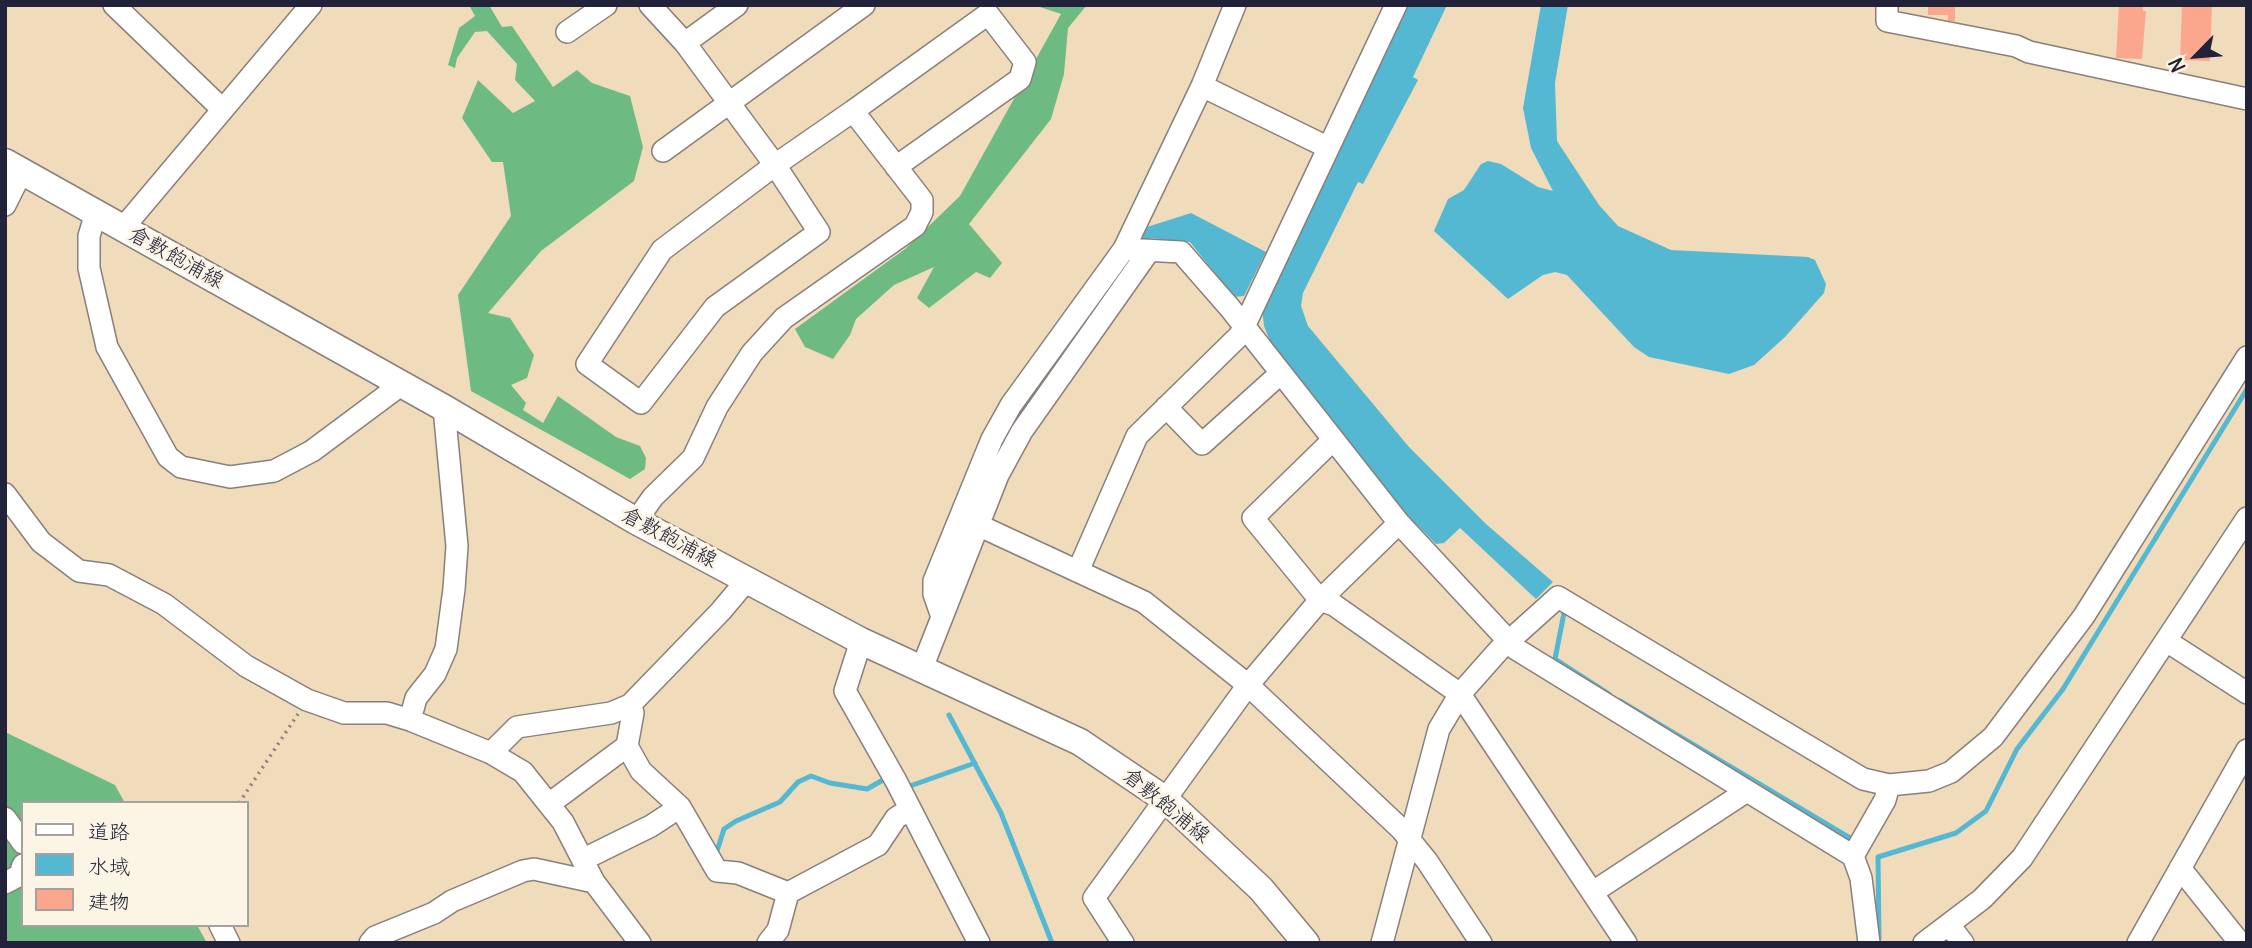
<!DOCTYPE html>
<html>
<head>
<meta charset="utf-8">
<style>
	body { margin:0 }
	#map { position:relative; width:2252px; height:948px; overflow:hidden; background:#f0dcbb; font-family:Delius,"Klee One",sans-serif }
	canvas { display:block }
	.frame { position:absolute; inset:0; border:7px solid #22223b; pointer-events:none }
	.legend { position:absolute; left:21px; top:801px; width:228px; height:126px; box-sizing:border-box; background:#fcf5e5; border:2px solid #a5a1a1; margin:0; padding:9px 12px; list-style:none; font-size:21px; color:#22223b }
	.legend li { display:flex; align-items:center; gap:14px; height:35px }
	.legend b { width:35px; border:2px solid #a5a1a1 }
	.north { position:absolute; left:2161px; top:21px; width:70px; height:70px; -webkit-text-stroke:5px #fcf5e5; paint-order:stroke; rotate:245deg; font-size:19px; font-weight:700; line-height:28px; text-align:center; color:#22223b }
	.north::after { content:''; display:block; margin:auto; width:24px; height:32px; background:#22223b; clip-path:polygon(50% 0,100% 100%,50% 72%,0 100%) }
</style>
</head>
<body>
<div id="map">
<canvas width="2252" height="948"></canvas>
<div class="frame"></div>
<ul class="legend">
<li><b style="height:9px;background:#fff"></b>道路</li>
<li><b style="height:19px;background:#54b8d3"></b>水域</li>
<li><b style="height:19px;background:#fba78d"></b>建物</li>
</ul>
<div class="north">N</div>
</div>
<script>
const ctx = document.querySelector('canvas').getContext('2d');
ctx.lineJoin = 'round';
function fill(path, color) {
  ctx.fillStyle = color;
  ctx.fill(path, 'evenodd');
}
function shape(rows) {
  const path = new Path2D();
  for (const r of rows) {
    path.moveTo(r[0], r[1]);
    for (let i = 2; i < r.length; i += 2) path.lineTo(r[i], r[i + 1]);
  }
  return path;
}
function strokePath(path, color, width, dash) {
  ctx.strokeStyle = color;
  ctx.lineWidth = width;
  ctx.lineCap = dash ? 'butt' : 'round';
  ctx.setLineDash(dash || []);
  ctx.stroke(path);
}
function label(font, color, halo, rows, align = 'center') {
  ctx.font = font + ' Delius,"Klee One",sans-serif';
  ctx.lineWidth = 6;
  ctx.setLineDash([]);
  ctx.textBaseline = 'middle';
  ctx.strokeStyle = halo;
  ctx.fillStyle = color;
  for (const [text, x, y, turn = 0] of rows) {
    ctx.save();
    ctx.translate(x, y);
    ctx.rotate((+turn || 0) * Math.PI / 180);
    ctx.textAlign = isNaN(turn) ? turn : align;
    if (halo) ctx.strokeText(text, 0, 0);
    ctx.fillText(text, 0, 0);
    ctx.restore();
  }
}
fill(shape([
	[469,5,489,5,502,27,512,26,553,87,577,70,592,83,630,96,643,147,634,181,541,251,488,313,510,318,534,355,527,378,511,385,526,403,523,410,543,423,558,396,616,437,640,446,646,458,645,469,630,479,471,391,458,295,511,216,503,162,492,162,462,118,478,80,513,113,535,101,515,80,517,64,487,31,475,32,457,58,455,68,448,65,459,28,475,16],
	[1034,5,1087,5,1068,28,1064,74,1051,119,969,224,1002,263,990,278,976,272,929,308,917,298,934,267,894,285,856,319,850,335,833,359,805,347,795,329,905,249,960,196,1061,14],
	[5,732,115,785,125,803,23,803,23,925,197,925,207,943,5,943]
]), '#6eba83');
fill(shape([
	[1407,5,1447,5,1413,77,1418,80,1363,184,1358,182,1303,293,1301,306,1308,326,1409,447,1486,524,1553,582,1536,599,1460,528,1444,543,1436,544,1398,506,1272,346,1264,326,1262,307,1266,297],
	[1541,5,1568,5,1555,83,1557,141,1599,205,1618,226,1671,250,1808,257,1815,260,1826,284,1824,293,1785,337,1754,365,1729,374,1649,357,1634,347,1567,275,1555,272,1543,275,1508,299,1434,231,1448,199,1464,190,1481,164,1488,161,1501,164,1538,187,1553,191,1531,148,1523,108],
	[1191,213,1266,252,1244,296,1234,297,1190,242,1149,238,1143,241,1139,239,1147,227]
]), '#54b8d3');
strokePath(shape([
	[1115,280,1134,254],
	[1015,424,1053,369],
	[996,457,1008,435],
	[1564,613,1555,659,1609,694],
	[1620,701,1855,841],
	[949,715,1001,813,1052,943],
	[910,786,975,763],
	[717,851,724,829,736,821,780,802,798,782,811,776,830,783,867,789,883,780],
	[1879,938,1878,857,1956,833,1986,811,2017,749,2063,689,2247,389]
]), '#54b8d3', 5);
fill(shape([
	[1928,5,1955,5,1955,21,1948,21,1948,15,1928,15],
	[2119,5,2143,5,2143,11,2146,11,2142,59,2116,58],
	[2182,5,2212,5,2210,61,2180,60]
]), '#fba78d');
const minor = shape([
	[114,5,221,108],
	[650,5,685,43],
	[1887,5,1887,21,2016,46,2029,52,2247,99],
	[567,32,606,5],
	[1202,86,1327,147],
	[853,111,988,14,1025,62,1020,79,896,167],
	[663,151,864,5],
	[5,205,22,171],
	[96,213,89,236,89,268,107,347,168,457,181,467,230,477,274,471,312,451,402,384],
	[123,228,311,5],
	[1124,249,1181,252,1230,308,1399,523,1516,649,1853,856,1861,878,1869,943],
	[1166,407,1202,444,1281,373],
	[1333,440,1253,518,1320,600,1334,605,1460,694,1626,943],
	[5,494,41,542,79,571,109,575,164,604,246,666,307,700,344,713,387,713,410,720,491,753,523,772,563,822,594,882,640,943],
	[636,521,653,497,693,458,717,407,752,353,784,318,915,226,922,212,922,200,853,111,775,165,662,250,587,364,641,403,715,307,819,232,775,165,685,43,737,5],
	[980,526,1144,602,1248,685,1401,829,1427,861,1481,943],
	[1078,571,1137,436,1240,335,1396,5],
	[942,617,934,594,934,581,992,439,1011,405,1124,249,1202,86,1235,5],
	[861,641,845,691,896,781,979,943],
	[2168,642,2247,693],
	[922,668,998,475,1022,431,1149,251],
	[630,705,633,713,627,746,641,771,680,807,717,871,738,873,788,893],
	[410,720,416,698,435,674,446,649,454,589,457,546,444,408],
	[491,753,517,727,611,713,630,705,721,611,747,580],
	[549,804,627,746],
	[5,818,23,843],
	[1853,856,1885,800,1889,785],
	[584,859,651,826,680,807],
	[2180,868,2240,943],
	[5,883,20,875,23,865],
	[1593,892,1747,791],
	[220,925,229,943],
	[1949,925,1963,943],
	[370,943,375,937,434,913,452,901,523,871,534,869,594,882],
	[768,943,778,930,788,893,878,845,896,818,910,809],
	[1123,943,1094,898,1248,685,1320,600,1399,523],
	[1382,943,1439,729,1460,694,1499,650,1558,597,1863,779,1889,785,1929,781,1951,772,1993,737,2084,616,2247,357],
	[1924,943,1982,899,2022,858,2247,518],
	[2138,943,2247,750]
]);
const major = shape([
	[5,162,444,408,636,521,861,641,1080,742,1166,800,1261,889,1306,943]
]);
strokePath(minor, '#897f7b', 24);
strokePath(major, '#897f7b', 29);
strokePath(shape([
	[239,803,298,714]
]), '#897f7b', 3.5, [2, 5]);
strokePath(minor, '#fff', 21);
strokePath(major, '#fff', 26);
label('21px', '#22223b', '#fcf5e5', [
	["倉敷飽浦線",176,258,29],
	["倉敷飽浦線",669,538,28],
	["倉敷飽浦線",1166,806,39]
]);
</script>
</body>
</html>
